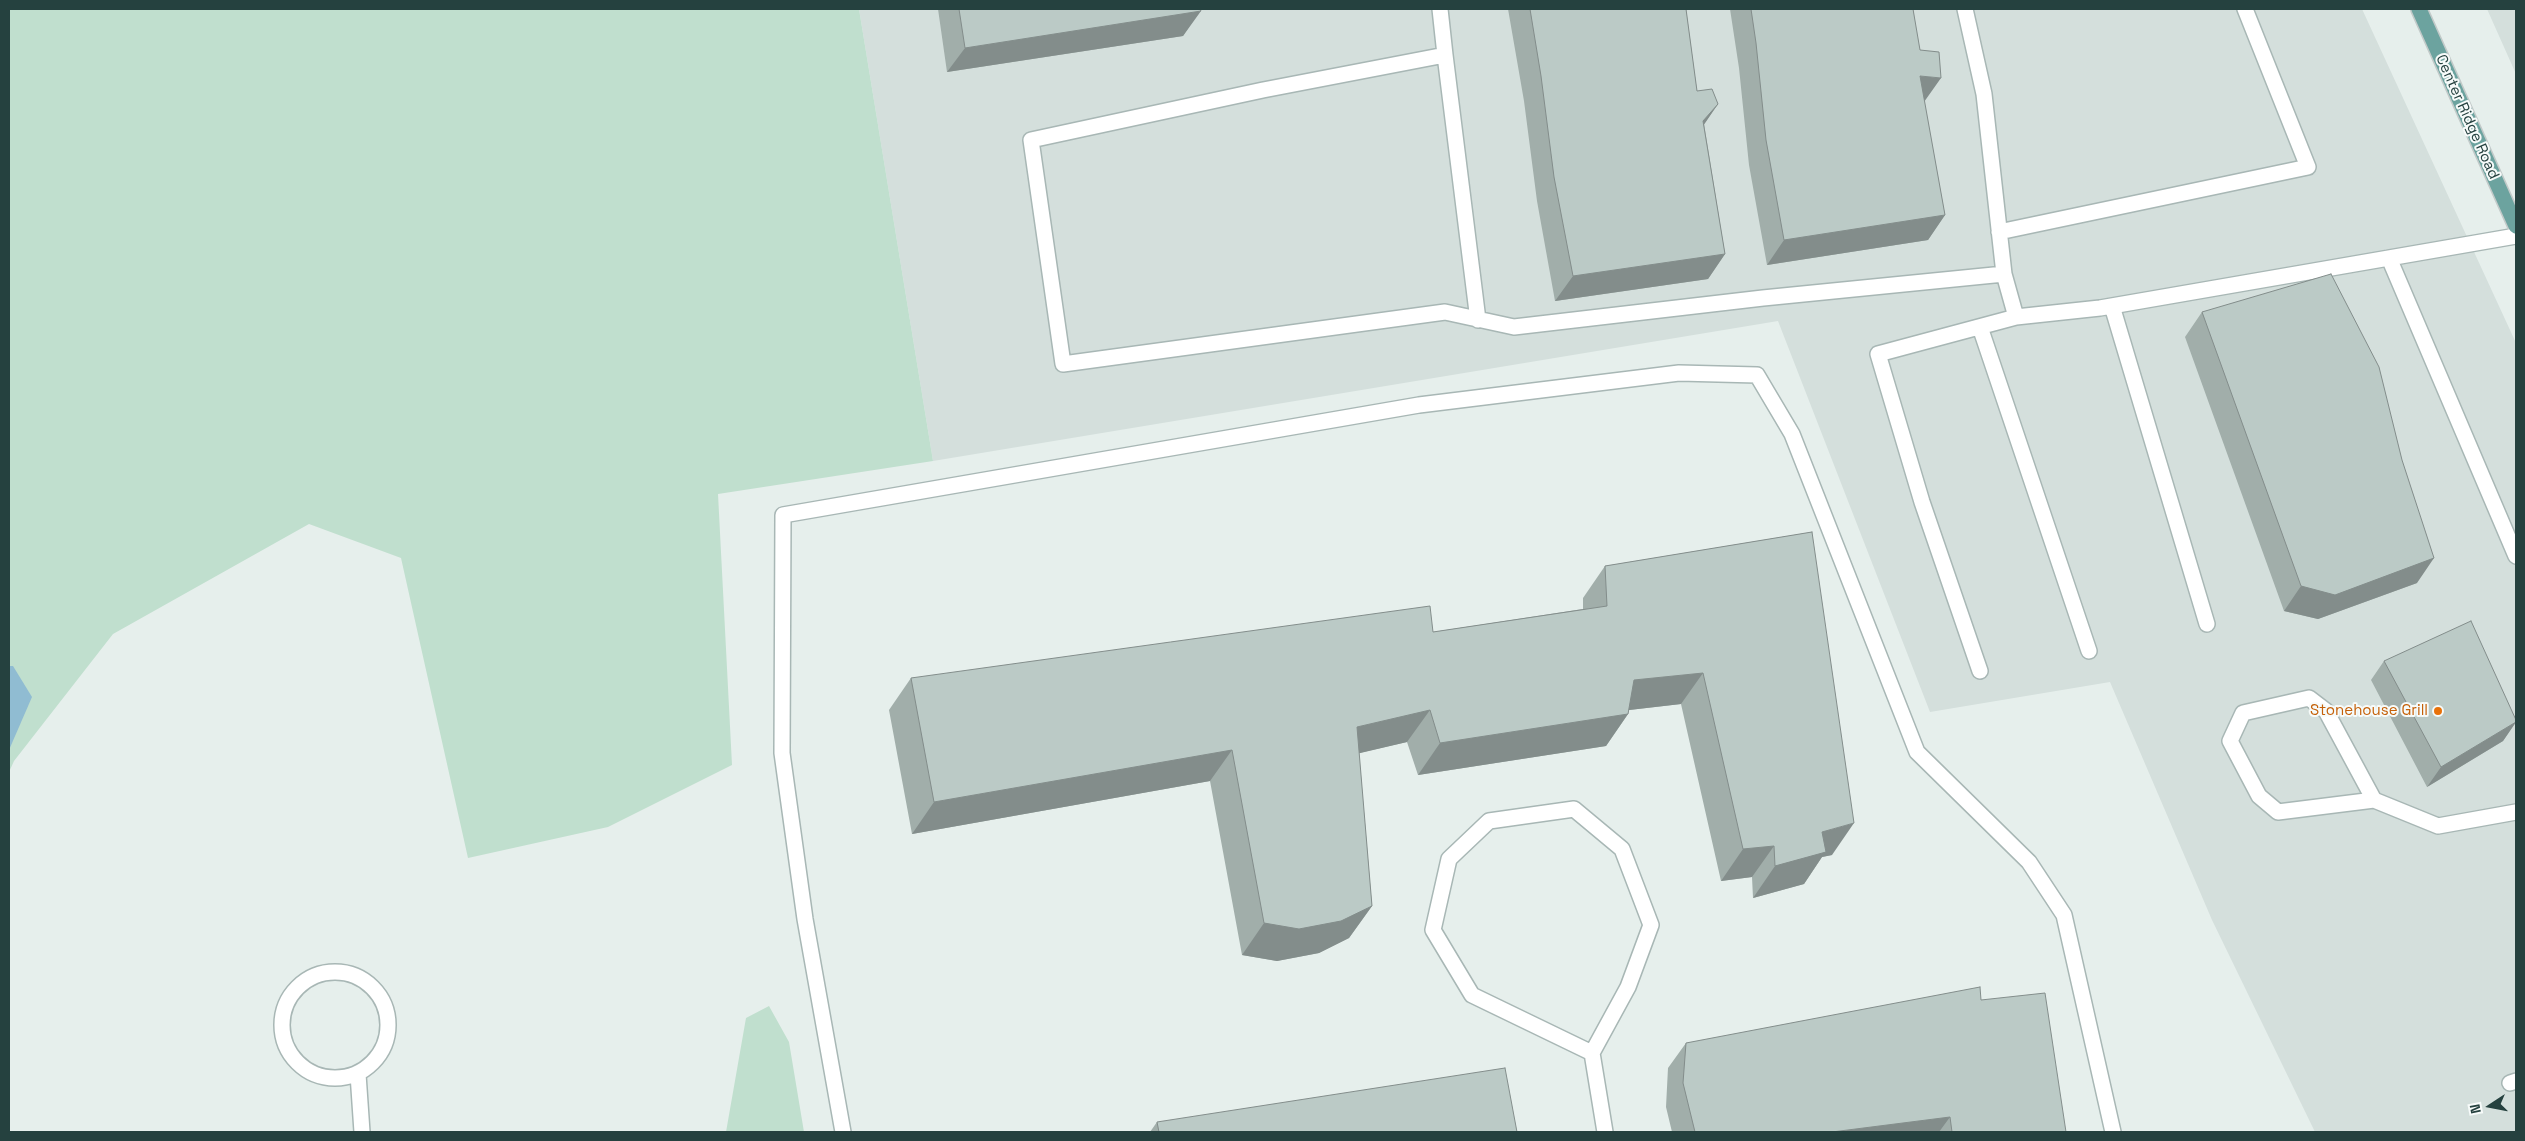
<!DOCTYPE html>
<html>
<head>
<meta charset="utf-8">
<style>
	body { margin:0 }
	#map { position:relative; width:2525px; height:1141px; overflow:hidden; background:#e6efec; font-family:"Space Grotesk",sans-serif }
	canvas { display:block }
	.frame { position:absolute; inset:0; border:10px solid #25413f; pointer-events:none }
	.north { position:absolute; left:2465px; top:1081px; width:50px; height:50px; -webkit-text-stroke:4px #f7fbfa; paint-order:stroke; rotate:259deg; font-size:14px; font-weight:700; line-height:20px; text-align:center; color:#25413f }
	.north::after { content:''; display:block; margin:auto; width:18px; height:22px; background:#25413f; clip-path:polygon(50% 0,100% 100%,50% 72%,0 100%) }
</style>
</head>
<body>
<div id="map">
<canvas width="2525" height="1141"></canvas>
<div class="frame"></div>
<div class="north">N</div>
</div>
<script>
const ctx = document.querySelector('canvas').getContext('2d');
ctx.lineJoin = 'round';
function fill(path, color) {
  ctx.fillStyle = color;
  ctx.fill(path, 'evenodd');
}
function shape(rows) {
  const path = new Path2D();
  for (const r of rows) {
    if (r.length === 3) {
      path.moveTo(r[0] + r[2], r[1]);
      path.arc(r[0], r[1], r[2], 0, 2 * Math.PI);
      continue;
    }
    path.moveTo(r[0], r[1]);
    for (let i = 2; i < r.length; i += 2) path.lineTo(r[i], r[i + 1]);
  }
  return path;
}
function strokePath(path, color, width, dash) {
  ctx.strokeStyle = color;
  ctx.lineWidth = width;
  ctx.lineCap = dash ? 'butt' : 'round';
  ctx.setLineDash(dash || []);
  ctx.stroke(path);
}
function label(font, color, halo, rows, align = 'center') {
  ctx.font = font + ' "Space Grotesk",sans-serif';
  ctx.lineWidth = 4;
  ctx.setLineDash([]);
  ctx.textBaseline = 'middle';
  ctx.strokeStyle = halo;
  ctx.fillStyle = color;
  for (const [text, x, y, turn = 0] of rows) {
    ctx.save();
    ctx.translate(x, y);
    ctx.rotate((+turn || 0) * Math.PI / 180);
    ctx.textAlign = isNaN(turn) ? turn : align;
    if (halo) ctx.strokeText(text, 0, 0);
    ctx.fillText(text, 0, 0);
    ctx.restore();
  }
}
fill(shape([
	[859,9,2362,9,2516,343,2516,1132,2315,1132,2212,920,2110,682,1930,712,1778,321,933,461],
	[2487,9,2516,9,2516,74]
]), '#d4dfdc');
fill(shape([
	[9,9,859,9,933,461,718,494,732,765,608,827,468,858,401,558,309,524,113,634,14,761,9,772],
	[769,1006,789,1042,804,1132,726,1132,746,1018]
]), '#c0dfce');
fill(shape([
	[9,666,13,666,32,697,9,750]
]), '#90bcd2');
const service = shape([
	[1440,9,1445,55,1263,90,1031,140,1063,364,1445,312,1514,327,1763,298,2004,274],
	[1965,9,1984,94,2004,274,2016,317,2100,308,2516,236],
	[1445,55,1478,320],
	[1999,232,2308,167,2245,9],
	[2389,258,2516,556],
	[2112,306,2207,624],
	[1980,327,2089,651],
	[1980,671,1922,502,1878,354,2016,317],
	[2374,800,2326,711,2309,698,2243,713,2230,741,2259,796,2278,812,2374,800,2438,826,2516,812],
	[1592,1053,1472,995,1433,930,1449,859,1489,821,1574,809,1622,849,1651,925,1628,987,1592,1053,1605,1132],
	[2510,1083,2516,1081],
	[843,1132,805,919,782,753,783,515,1419,405,1679,373,1757,375,1792,434,1917,752,2029,862,2064,915,2113,1132]
]);
const minor = shape([
	[335,1025,53],
	[358,1074,362,1132]
]);
const primary = shape([
	[2419,9,2516,226]
]);
strokePath(service, '#a8b7b5', 18);
strokePath(minor, '#a8b7b5', 18);
strokePath(primary, '#c2cac9', 18);
strokePath(service, '#fff', 15);
strokePath(minor, '#fff', 15);
strokePath(primary, '#6ca39f', 15);
fill(shape([
	[938,9,1200,9,1183,36,947,72],
	[1508,9,1686,9,1697,91,1718,104,1704,124,1725,254,1708,279,1555,301,1537,201,1524,101],
	[1730,9,1913,9,1924,101,1945,215,1928,240,1767,265,1749,165,1739,68],
	[2202,312,2417,583,2318,619,2284,611,2185,337],
	[1812,532,1832,855,1822,857,1804,884,1753,898,1752,877,1721,881,1681,704,1629,710,1628,714,1606,746,1418,775,1407,742,1359,753,1372,906,1349,938,1319,953,1277,961,1242,955,1210,781,912,834,889,710,911,678,1433,632,1583,609,1583,598,1605,566],
	[2384,661,2516,720,2516,722,2503,741,2427,787,2371,680],
	[1981,1000,2066,1132,1672,1132,1666,1107,1668,1068,1686,1043],
	[1157,1122,1517,1132,1150,1132]
]), '#a1aeaa');
fill(shape([
	[1201,11,1183,36,947,72,965,48],
	[1920,76,1941,78,1924,102],
	[1718,104,1701,129,1703,121],
	[1945,215,1928,240,1767,265,1784,240],
	[1725,254,1708,279,1555,301,1573,276],
	[2434,558,2417,583,2318,619,2284,611,2301,586],
	[1703,673,1681,704,1612,712,1634,680],
	[1430,710,1407,742,1335,759,1357,727],
	[1628,714,1606,746,1418,775,1440,743],
	[2516,722,2503,741,2427,787,2441,767],
	[1232,750,1210,781,912,834,934,802],
	[1854,823,1832,855,1822,857,1804,884,1753,898,1775,866,1822,832],
	[1774,846,1752,877,1721,881,1743,849],
	[1372,906,1349,938,1319,953,1277,961,1242,955,1264,923],
	[1950,1117,1939,1132,1832,1132]
]), '#838d8b');
const building = shape([
	[959,9,1200,9,1201,11,965,48,959,9],
	[1530,9,1686,9,1697,91,1712,89,1718,104,1703,121,1725,254,1573,276,1554,177,1541,76,1530,9],
	[1751,9,1913,9,1920,50,1939,52,1941,78,1920,76,1945,215,1784,240,1766,140,1756,43,1751,9],
	[2331,274,2379,367,2402,460,2434,558,2335,595,2301,586,2202,312,2331,274],
	[1812,532,1854,823,1822,832,1826,852,1775,866,1774,846,1743,849,1703,673,1634,680,1628,714,1440,743,1430,710,1357,727,1372,906,1341,921,1299,929,1264,923,1232,750,934,802,911,678,1430,606,1433,632,1607,606,1605,566,1812,532],
	[2471,621,2516,720,2516,722,2441,767,2384,661,2471,621],
	[1980,987,1981,1000,2045,993,2066,1132,1952,1132,1950,1117,1832,1132,1695,1132,1683,1083,1686,1043,1980,987],
	[1505,1068,1517,1132,1159,1132,1157,1122,1505,1068]
]);
fill(building, '#bbcac6');
strokePath(building, '#838d8b', 1);
for (const [x, y, r, color] of [
	[2438,711,5,"#e8710a"]
]) {
  const dot = new Path2D();
  dot.arc(x, y, r, 0, 2 * Math.PI);
  ctx.fillStyle = color;
  ctx.fill(dot);
  strokePath(dot, '#f7fbfa', 2);
}
label('15px', '#25413f', '#f7fbfa', [
	["Center Ridge Road",2467,117,66]
]);
label('15px', '#c56008', '#f7fbfa', [
	["Stonehouse Grill",2428,711]
], 'right');
</script>
</body>
</html>
